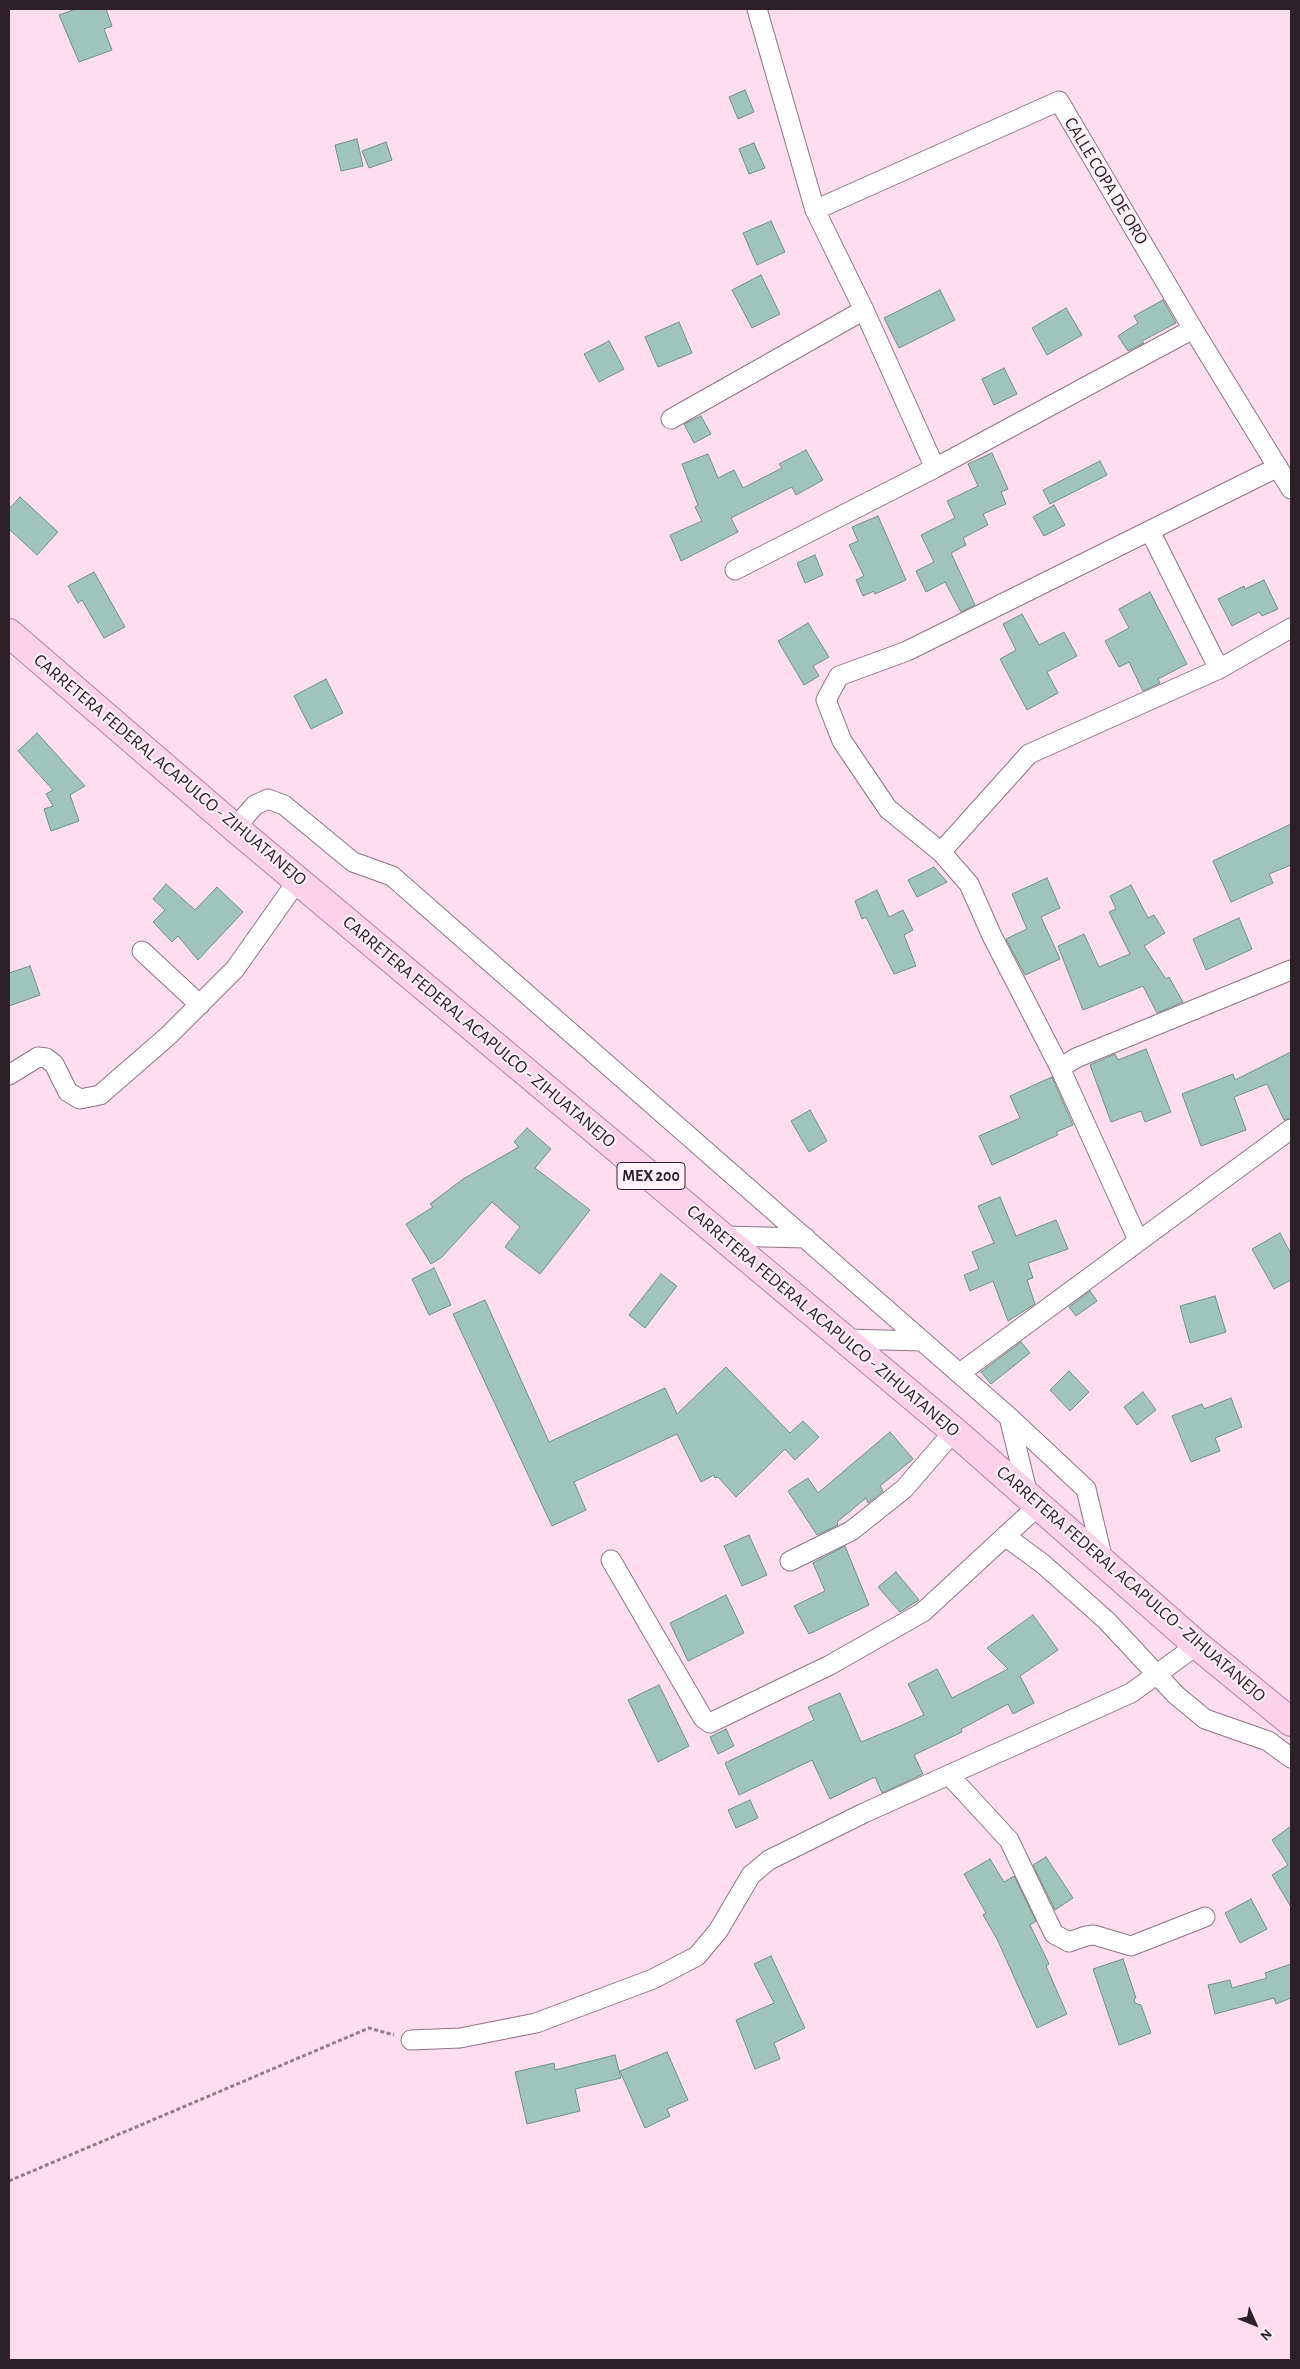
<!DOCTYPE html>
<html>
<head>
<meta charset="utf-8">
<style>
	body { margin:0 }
	#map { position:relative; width:1300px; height:2369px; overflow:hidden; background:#feddee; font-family:"Alegreya Sans",sans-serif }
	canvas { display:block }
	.frame { position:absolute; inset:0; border:10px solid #2d2127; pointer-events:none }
	.north { position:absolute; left:1230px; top:2299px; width:50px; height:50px; -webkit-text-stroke:4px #fef1f7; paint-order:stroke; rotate:134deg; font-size:14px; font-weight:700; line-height:20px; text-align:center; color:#2d2127 }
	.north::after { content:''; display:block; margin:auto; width:18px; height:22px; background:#2d2127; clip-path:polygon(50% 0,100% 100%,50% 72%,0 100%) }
</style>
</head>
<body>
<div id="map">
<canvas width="1300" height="2369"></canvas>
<div class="frame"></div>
<div class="north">N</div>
</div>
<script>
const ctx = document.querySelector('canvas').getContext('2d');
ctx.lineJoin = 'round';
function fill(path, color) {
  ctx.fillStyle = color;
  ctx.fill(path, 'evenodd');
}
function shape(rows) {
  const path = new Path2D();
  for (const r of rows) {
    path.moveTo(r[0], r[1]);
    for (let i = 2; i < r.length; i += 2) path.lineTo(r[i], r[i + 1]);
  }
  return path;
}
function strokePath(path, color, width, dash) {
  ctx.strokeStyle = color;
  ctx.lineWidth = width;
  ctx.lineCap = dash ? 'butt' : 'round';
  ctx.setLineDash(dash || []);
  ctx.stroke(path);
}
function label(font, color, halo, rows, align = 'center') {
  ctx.font = font + ' "Alegreya Sans",sans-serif';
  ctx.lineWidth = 4.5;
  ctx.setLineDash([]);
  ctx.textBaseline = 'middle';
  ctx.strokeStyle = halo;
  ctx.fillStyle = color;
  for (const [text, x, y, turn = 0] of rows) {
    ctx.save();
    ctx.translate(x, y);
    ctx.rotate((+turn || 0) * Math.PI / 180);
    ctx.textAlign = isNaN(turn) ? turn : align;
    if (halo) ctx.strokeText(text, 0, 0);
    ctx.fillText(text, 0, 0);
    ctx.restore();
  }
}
const building = shape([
	[76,9,106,9,112,26,104,29,112,50,79,62,59,15,76,9],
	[745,90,754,112,738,119,729,97,745,90],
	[357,139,363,166,341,171,335,145,357,139],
	[386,142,392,160,369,168,362,151,386,142],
	[754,143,765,168,749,174,739,149,754,143],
	[771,221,785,252,757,265,743,233,771,221],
	[761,275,780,314,752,328,732,290,761,275],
	[940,290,955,320,899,348,884,318,940,290],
	[1163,300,1176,323,1142,341,1144,343,1128,351,1118,336,1138,323,1134,316,1163,300],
	[1066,308,1082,335,1047,355,1032,328,1066,308],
	[679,322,692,353,658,367,645,337,679,322],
	[609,341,624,369,599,382,584,354,609,341],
	[1004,368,1017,394,994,405,982,379,1004,368],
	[701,416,711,434,694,443,684,424,701,416],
	[806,450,823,480,796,495,792,487,731,518,738,532,681,561,670,535,702,521,695,507,698,505,682,464,708,454,718,478,734,470,743,488,782,468,779,464,806,450],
	[992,453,1008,489,1001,492,1006,504,983,514,988,525,963,538,966,545,951,553,975,605,961,612,945,582,926,592,916,571,934,562,921,535,955,518,947,501,978,486,968,464,992,453],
	[1100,461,1107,475,1050,504,1043,490,1100,461],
	[20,497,58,532,37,555,9,529,9,509,20,497],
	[1054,505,1065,525,1044,536,1033,517,1054,505],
	[878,516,906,580,875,594,874,591,863,596,856,580,864,576,849,545,858,541,852,527,878,516],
	[815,555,823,575,805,583,797,563,815,555],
	[94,572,125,627,104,638,82,600,78,603,68,586,94,572],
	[1264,580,1278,609,1262,616,1259,612,1232,626,1218,599,1244,586,1245,589,1264,580],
	[1150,592,1187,664,1158,679,1160,683,1143,691,1129,662,1119,667,1105,641,1129,628,1119,609,1150,592],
	[1022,614,1039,645,1064,632,1077,656,1047,672,1058,693,1027,710,1000,659,1016,650,1003,624,1022,614],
	[808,623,829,657,813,666,819,676,804,685,778,641,808,623],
	[326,679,343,713,311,729,294,696,326,679],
	[37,733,85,786,70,795,79,821,51,831,44,809,53,806,46,794,53,790,18,751,37,733],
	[1291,824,1291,865,1269,874,1273,883,1231,902,1213,861,1291,824],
	[934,867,947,882,917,897,908,880,934,867],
	[1047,878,1060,908,1041,917,1060,959,1025,975,1006,939,1027,929,1012,894,1047,878],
	[166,884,195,910,217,887,243,912,198,960,178,936,172,942,153,922,165,910,153,899,166,884],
	[1131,885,1148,918,1154,915,1165,933,1144,946,1166,979,1169,977,1183,1002,1157,1013,1143,986,1083,1010,1058,946,1084,934,1099,967,1130,954,1109,912,1116,909,1110,896,1131,885],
	[877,890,889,917,903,910,913,930,904,935,916,966,894,974,866,917,862,919,855,901,877,890],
	[1239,918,1252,949,1206,970,1193,939,1239,918],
	[30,966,40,995,9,1006,9,973,30,966],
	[1146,1049,1171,1112,1145,1122,1141,1111,1111,1122,1090,1065,1115,1054,1118,1060,1146,1049],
	[1291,1052,1291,1118,1284,1120,1267,1084,1234,1097,1246,1130,1201,1146,1182,1094,1233,1074,1235,1080,1291,1052],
	[1052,1077,1073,1125,1056,1132,1058,1135,992,1165,979,1136,1020,1118,1010,1096,1052,1077],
	[810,1110,827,1141,809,1152,791,1121,810,1110],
	[527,1128,551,1149,535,1168,590,1210,540,1274,505,1247,520,1227,492,1202,442,1257,431,1264,406,1224,433,1207,430,1204,463,1179,519,1147,514,1142,527,1128],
	[1000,1197,1016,1236,1056,1220,1068,1249,1028,1263,1033,1278,1027,1280,1035,1304,1008,1321,993,1281,970,1291,964,1275,979,1269,972,1252,994,1243,978,1206,1000,1197],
	[1280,1233,1291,1254,1291,1280,1274,1289,1252,1249,1280,1233],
	[434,1268,451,1305,429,1315,412,1279,434,1268],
	[661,1274,677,1286,645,1328,629,1315,661,1274],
	[1090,1291,1097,1301,1076,1316,1069,1307,1090,1291],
	[1215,1296,1226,1332,1190,1343,1180,1306,1215,1296],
	[485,1300,549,1442,665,1388,677,1414,726,1367,790,1433,803,1421,819,1437,795,1460,785,1449,736,1497,718,1477,715,1478,714,1475,701,1482,677,1434,574,1482,586,1510,552,1526,453,1314,485,1300],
	[1021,1342,1030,1353,991,1384,981,1372,1021,1342],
	[1069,1371,1089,1392,1070,1411,1050,1390,1069,1371],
	[1143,1392,1156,1410,1137,1425,1124,1407,1143,1392],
	[1231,1398,1242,1427,1215,1438,1220,1451,1191,1462,1172,1416,1202,1404,1204,1409,1231,1398],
	[890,1432,913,1459,880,1486,883,1491,868,1503,866,1498,837,1522,838,1525,817,1535,788,1491,808,1478,818,1493,890,1432],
	[749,1535,767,1575,742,1586,724,1546,749,1535],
	[845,1546,869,1605,809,1634,794,1606,825,1591,813,1563,845,1546],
	[896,1572,919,1600,900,1612,878,1587,896,1572],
	[726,1595,744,1633,688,1661,670,1623,726,1595],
	[1033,1615,1058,1650,1020,1676,1034,1703,1013,1714,1008,1704,961,1729,962,1732,914,1755,923,1774,882,1793,875,1777,830,1799,812,1760,739,1795,725,1763,814,1720,808,1707,840,1693,861,1742,900,1726,924,1715,908,1684,937,1669,952,1698,1008,1669,987,1648,1033,1615],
	[659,1685,689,1746,658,1762,628,1700,659,1685],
	[726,1729,734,1746,718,1754,710,1737,726,1729],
	[750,1800,758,1818,736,1828,728,1810,750,1800],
	[1291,1826,1291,1907,1272,1875,1288,1865,1272,1840,1291,1826],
	[1046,1857,1073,1898,1055,1910,1033,1865,1046,1857],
	[990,1859,1004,1882,1014,1876,1036,1921,1030,1925,1049,1964,1046,1966,1067,2014,1037,2028,997,1939,983,1915,986,1913,964,1874,990,1859],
	[1251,1899,1267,1929,1240,1943,1225,1913,1251,1899],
	[771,1956,805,2028,774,2043,780,2059,755,2069,736,2020,774,2003,754,1964,771,1956],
	[1123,1959,1136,1998,1134,1999,1135,2003,1141,2005,1151,2033,1119,2045,1093,1969,1123,1959],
	[1291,1964,1291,1998,1276,2004,1274,1998,1215,2014,1208,1985,1230,1980,1232,1988,1267,1978,1265,1973,1291,1964],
	[667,2052,688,2100,667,2109,670,2116,645,2128,620,2071,667,2052],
	[615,2055,621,2078,575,2089,580,2111,527,2124,515,2072,554,2063,555,2070,615,2055]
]);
fill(building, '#9fc5bb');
strokePath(building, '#6d9188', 1);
const minor = shape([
	[757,9,815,210,864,310,935,468],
	[815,210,1059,101,1193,329,1291,489],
	[671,419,864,310],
	[1150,531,1219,669],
	[735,570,935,468,1193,329],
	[235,828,255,805,268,799,284,805,353,862,392,876,1009,1417,1028,1495],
	[941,852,1029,754,1219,669,1291,628],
	[142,951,200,1005],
	[1060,1068,1076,1058,1291,970],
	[9,1075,38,1057,46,1058,54,1064,68,1092,80,1099,100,1095,168,1036,235,969,298,880],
	[723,1236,806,1238],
	[1138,1240,1060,1068,992,936,969,884,941,852,888,809,842,741,826,700,839,676,907,651,1278,467],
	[845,1339,923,1341],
	[960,1373,1291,1129],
	[1009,1417,1086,1489,1104,1564],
	[1005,1536,1043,1564,1107,1621,1176,1695,1205,1719,1268,1741,1291,1758],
	[611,1560,703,1718,710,1723,830,1665,923,1612,1039,1505],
	[790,1561,851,1531,904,1489,954,1431],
	[950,1776,1009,1840,1054,1934,1069,1942,1086,1936,1094,1935,1131,1946,1205,1917],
	[411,2040,460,2038,536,2023,653,1979,697,1956,718,1931,751,1875,769,1860,864,1813,1131,1693,1197,1645]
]);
const primary = shape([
	[9,633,235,828,954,1431,1197,1645,1291,1722]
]);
strokePath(minor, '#917383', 21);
strokePath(primary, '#b2809b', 30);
strokePath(shape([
	[9,2181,369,2028,394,2035]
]), '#937d89', 3, [4, 2.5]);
strokePath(minor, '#fff', 19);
strokePath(primary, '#fcd1e9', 28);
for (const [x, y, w] of [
	[651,1176,68]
]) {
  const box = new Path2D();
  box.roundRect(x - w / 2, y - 13.5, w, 27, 4);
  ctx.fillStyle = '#fef1f7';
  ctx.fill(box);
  strokePath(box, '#2d2127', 1);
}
label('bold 16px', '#2d2127', null, [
	["MEX 200",651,1176]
]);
label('18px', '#2d2127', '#fef1f7', [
	["CALLE COPA DE ORO",1106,181,59],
	["CARRETERA FEDERAL ACAPULCO - ZIHUATANEJO",170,770,40],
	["CARRETERA FEDERAL ACAPULCO - ZIHUATANEJO",479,1032,40],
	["CARRETERA FEDERAL ACAPULCO - ZIHUATANEJO",823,1321,40],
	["CARRETERA FEDERAL ACAPULCO - ZIHUATANEJO",1131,1584,41]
]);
</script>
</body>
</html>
